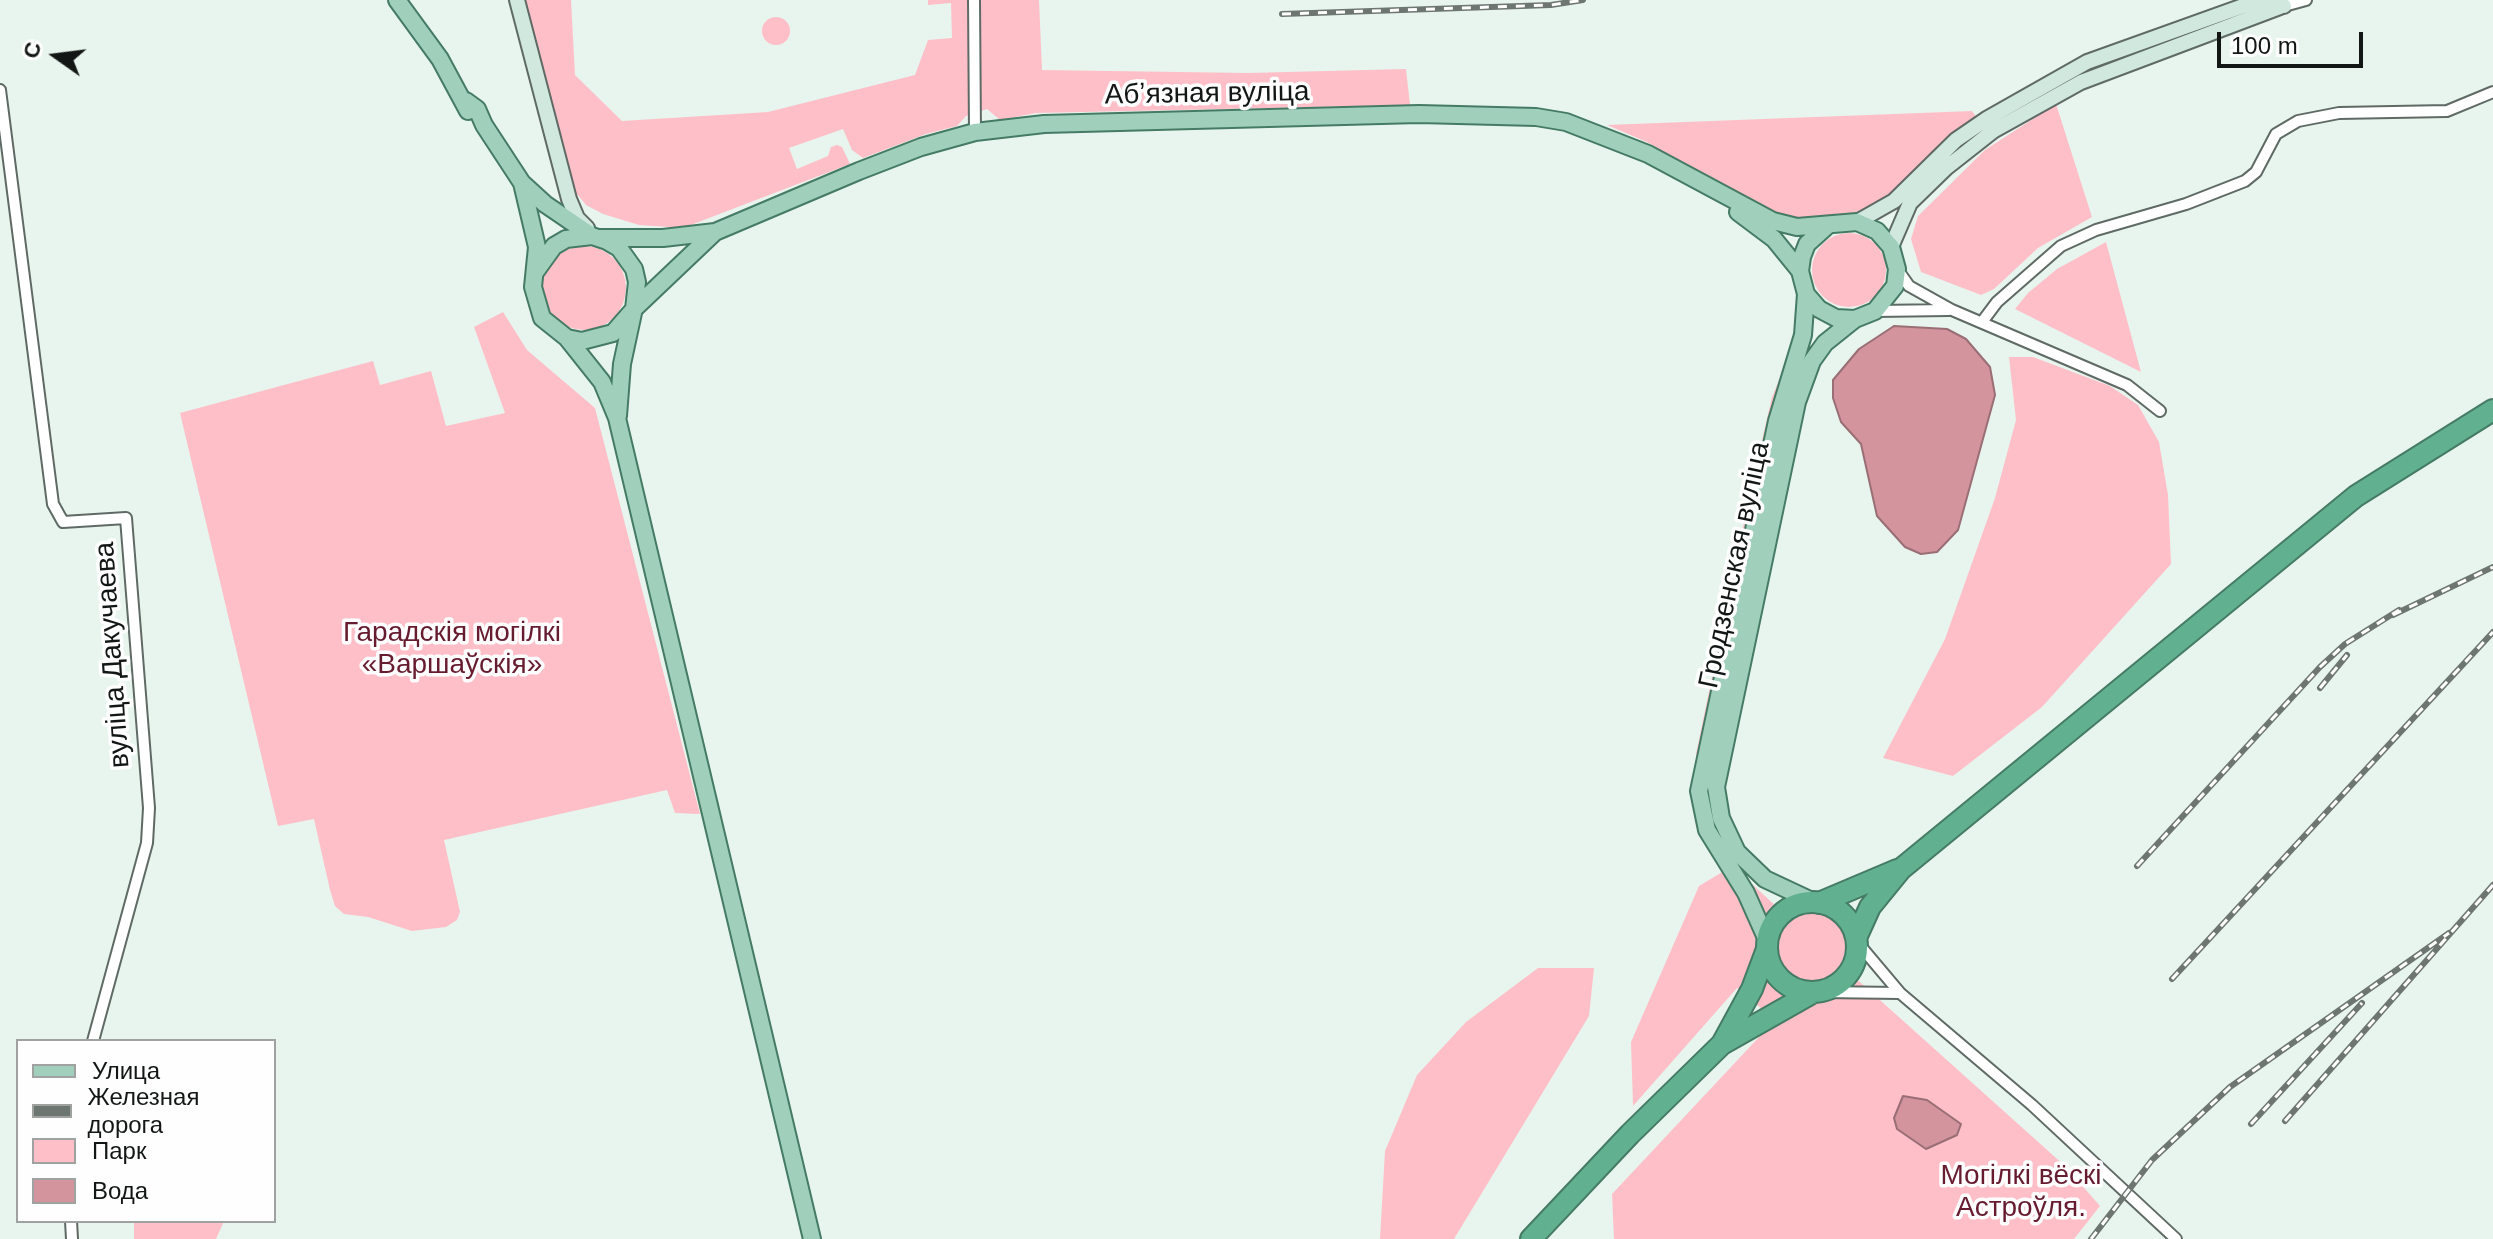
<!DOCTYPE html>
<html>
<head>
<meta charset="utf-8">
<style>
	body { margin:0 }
	#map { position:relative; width:2493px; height:1239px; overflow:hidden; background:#e8f5ee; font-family:Helvetica,sans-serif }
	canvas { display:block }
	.legend { position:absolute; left:16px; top:1039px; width:260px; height:184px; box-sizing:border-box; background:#fefefe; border:2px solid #a0a2a1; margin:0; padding:10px 14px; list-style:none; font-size:24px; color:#121715 }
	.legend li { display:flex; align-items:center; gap:16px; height:40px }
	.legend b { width:40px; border:2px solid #a0a2a1 }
	.north { position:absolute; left:16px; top:16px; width:80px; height:80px; -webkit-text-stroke:6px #fefefe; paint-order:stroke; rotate:284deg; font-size:22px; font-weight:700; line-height:32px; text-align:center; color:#121715 }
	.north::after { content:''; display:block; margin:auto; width:28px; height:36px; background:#121715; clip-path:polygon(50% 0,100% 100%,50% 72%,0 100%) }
	.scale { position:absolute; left:2217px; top:32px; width:146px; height:36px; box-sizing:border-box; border:4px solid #121715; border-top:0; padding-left:10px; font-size:24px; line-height:28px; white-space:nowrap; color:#121715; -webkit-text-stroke:6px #fefefe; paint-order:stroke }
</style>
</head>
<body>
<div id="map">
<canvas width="2493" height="1239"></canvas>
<ul class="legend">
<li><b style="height:10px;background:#a0d0bc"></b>Улица</li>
<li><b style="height:10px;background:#6e7672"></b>Железная дорога</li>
<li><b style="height:22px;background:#febfc8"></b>Парк</li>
<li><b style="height:22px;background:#d3949e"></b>Вода</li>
</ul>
<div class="north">С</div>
<div class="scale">100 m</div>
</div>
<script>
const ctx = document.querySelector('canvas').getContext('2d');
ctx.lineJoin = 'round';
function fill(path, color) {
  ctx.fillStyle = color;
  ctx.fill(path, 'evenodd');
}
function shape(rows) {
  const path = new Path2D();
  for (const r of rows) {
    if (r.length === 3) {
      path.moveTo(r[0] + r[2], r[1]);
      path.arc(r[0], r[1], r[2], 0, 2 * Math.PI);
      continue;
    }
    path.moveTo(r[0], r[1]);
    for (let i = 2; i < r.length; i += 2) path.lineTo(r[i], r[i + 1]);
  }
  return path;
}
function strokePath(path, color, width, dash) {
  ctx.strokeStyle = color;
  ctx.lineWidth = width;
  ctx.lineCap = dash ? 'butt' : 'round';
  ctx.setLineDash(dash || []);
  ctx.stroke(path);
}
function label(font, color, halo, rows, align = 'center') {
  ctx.font = font + ' Helvetica,sans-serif';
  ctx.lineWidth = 7;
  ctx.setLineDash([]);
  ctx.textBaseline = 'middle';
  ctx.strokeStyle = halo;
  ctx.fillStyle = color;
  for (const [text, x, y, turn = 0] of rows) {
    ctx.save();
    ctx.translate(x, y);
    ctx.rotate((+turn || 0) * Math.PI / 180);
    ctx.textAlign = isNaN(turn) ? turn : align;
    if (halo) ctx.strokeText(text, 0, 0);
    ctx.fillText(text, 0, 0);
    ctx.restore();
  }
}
fill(shape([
	[524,0,571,0,575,75,622,121,768,112,915,75,928,40,952,38,951,3,928,5,928,0,1039,0,1042,70,1248,73,1406,69,1410,105,1036,113,1000,120,987,109,966,116,957,126,926,134,863,158,852,150,843,129,789,148,797,169,828,156,831,147,837,145,842,147,850,164,683,228,639,225,603,214,586,205,573,189],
	[776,31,14],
	[2056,104,2092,217,2038,248,1994,289,1981,295,1921,272,1911,239,1918,216,1985,150],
	[1972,111,1977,118,1918,166,1887,199,1867,212,1797,223,1763,210,1647,142,1607,125],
	[1849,270,37],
	[2106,242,2141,372,2015,309,2028,293,2057,269],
	[584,288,42],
	[503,312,527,350,595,408,700,814,675,813,667,790,444,840,460,912,457,920,446,927,412,931,368,917,344,914,335,906,330,890,314,819,278,826,180,413,373,361,380,385,431,371,446,426,505,413,474,327],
	[1789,356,1757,477,1728,634,1698,757,1696,754,1753,479,1772,397],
	[2009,357,2033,357,2110,386,2138,405,2159,442,2168,495,2171,564,2042,707,1953,776,1883,758,1945,639,1995,498,2016,420],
	[1724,871,1740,873,1790,919,1816,911,1836,920,1847,939,1842,966,2065,1166,2100,1206,2074,1239,1614,1239,1612,1194,1775,1020,1737,988,1633,1106,1631,1042,1699,886],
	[1538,968,1594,968,1589,1016,1454,1239,1380,1239,1385,1151,1417,1075,1466,1022],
	[134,1221,224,1221,216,1239,134,1239]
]), '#febfc8');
const water = shape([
	[1894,326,1947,329,1966,339,1990,367,1995,395,1958,530,1937,552,1921,554,1905,547,1877,516,1861,444,1841,422,1833,398,1833,380,1859,349,1894,326],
	[1903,1096,1927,1100,1961,1124,1957,1135,1926,1149,1897,1129,1894,1118,1903,1096]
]);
fill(water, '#d3949e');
strokePath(water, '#996e75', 2);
const street = shape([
	[974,0,975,132],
	[2284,6,2306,0],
	[0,90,53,504,63,522,126,518,149,808,147,843,93,1041],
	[1897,269,1909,286,1952,310,2127,385,2160,411],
	[1875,311,1949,310],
	[1982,322,1997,302,2061,246,2096,230,2186,204,2245,181,2256,172,2276,134,2298,121,2339,113,2447,111,2493,92],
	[1857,942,1900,993,2032,1105,2176,1239],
	[1820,992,1900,993],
	[71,1221,72,1239]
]);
const secondary = shape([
	[517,0,569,199,577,218,587,228],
	[1857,222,1894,201,1956,140,1988,118,2087,62,2246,5,2284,6],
	[1891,247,1910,203,1946,168,1993,131,2081,82,2280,7]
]);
const primary = shape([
	[397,0,440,59,468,111],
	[466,101,477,109,484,125,522,183,545,204,592,236],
	[522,183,537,247,533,287,542,318,567,338,582,341,613,333,634,309,637,282,634,269,619,248,607,241,592,236,566,239,554,246,536,271],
	[1738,212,1774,239,1800,271],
	[599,238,663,238,715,232,859,171,921,147,975,132,1044,124,1419,114,1536,117,1566,122,1648,154,1773,221,1797,227,1857,222,1877,231,1891,247,1897,269,1895,286,1875,311,1855,319,1836,318,1819,309,1806,294,1800,271,1802,257,1807,244,1827,226],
	[635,308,715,232],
	[567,338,602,382,617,418,812,1239],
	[618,416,622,364,633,313],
	[1814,902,1765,879,1737,852,1721,818,1716,787,1797,402,1812,361,1825,343,1855,319],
	[1767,940,1746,893,1707,830,1699,791,1777,421,1803,335,1806,294]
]);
const highway = shape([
	[1812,947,45],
	[1819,903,1897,870],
	[1856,938,1870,907,1901,869,2356,496,2493,410],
	[1722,1044,1752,989,1767,949],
	[1531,1239,1630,1134,1722,1044,1812,993]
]);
strokePath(street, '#5f6a65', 14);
strokePath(secondary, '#5f6a65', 18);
strokePath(primary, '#457b65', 20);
strokePath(highway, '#457b65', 24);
strokePath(street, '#fff', 10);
strokePath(secondary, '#d0e8de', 14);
strokePath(primary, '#a0d0bc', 16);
strokePath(highway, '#61b190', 20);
const rail = shape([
	[1282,14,1551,5,1583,0],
	[2393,615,2493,567],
	[2320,688,2347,655],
	[2137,866,2320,667,2345,644,2399,610],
	[2172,979,2493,632],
	[2285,1121,2493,885],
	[2251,1124,2362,1003],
	[2091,1239,2152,1160,2230,1087,2449,933]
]);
strokePath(rail, '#6e7672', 6);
strokePath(rail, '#fefefe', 3, [9]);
label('28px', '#121715', '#fefefe', [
	["Абʼязная вуліца",1207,94,-1],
	["Гродзенская вуліца",1735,565,-78],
	["вуліца Дакучаева",113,655,-94]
]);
label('28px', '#661b2f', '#fefefe', [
	["Гарадскія могілкі",452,633],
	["«Варшаўскія»",452,665],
	["Могілкі вёскі",2021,1176],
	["Астроўля.",2021,1208]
]);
</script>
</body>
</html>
